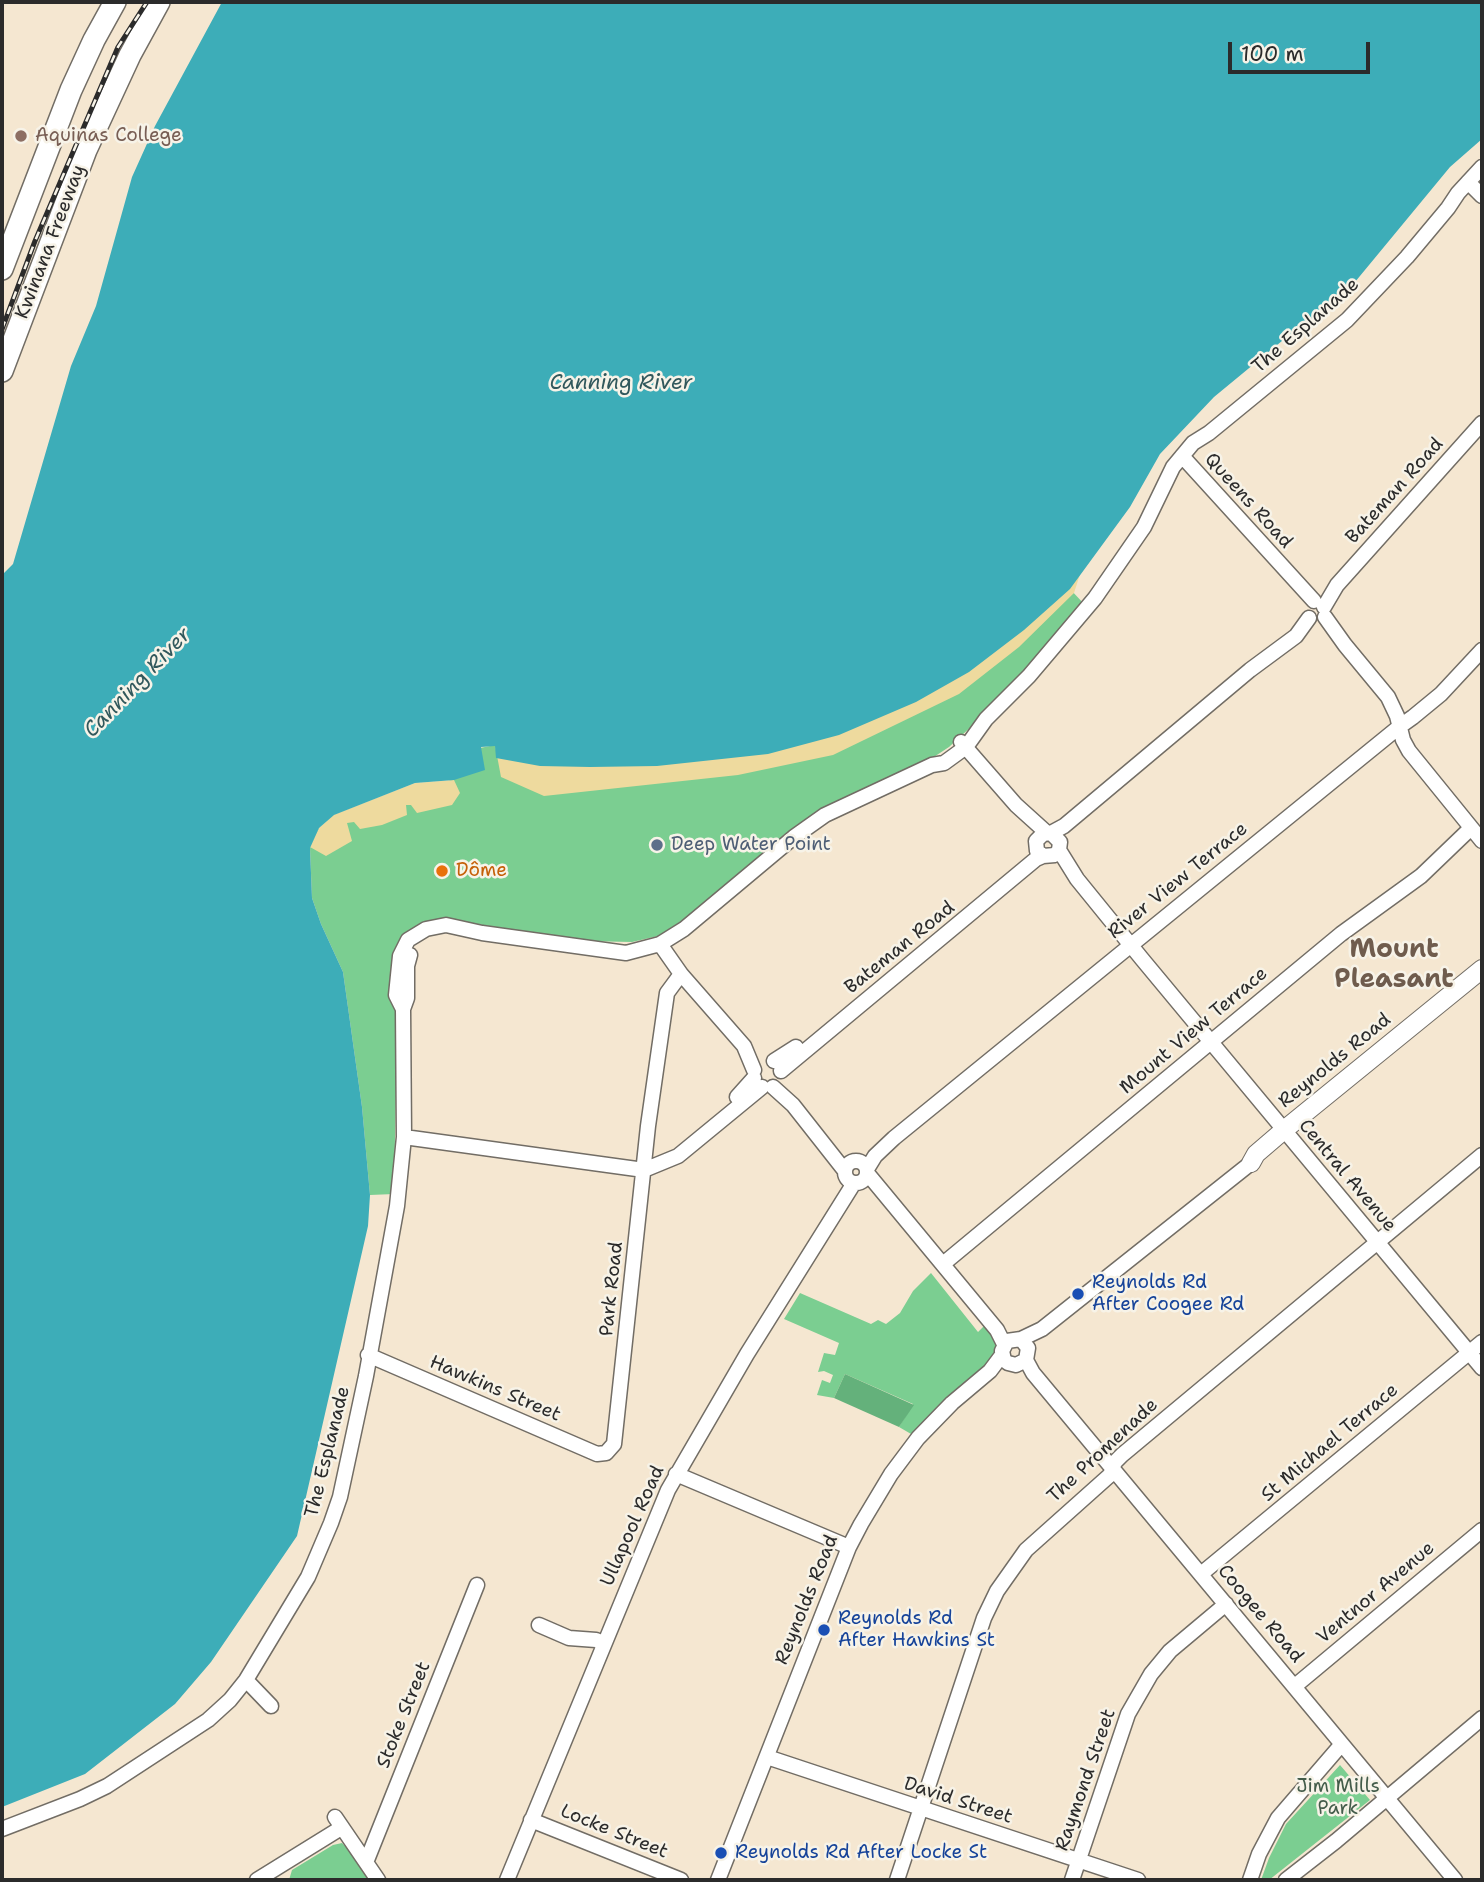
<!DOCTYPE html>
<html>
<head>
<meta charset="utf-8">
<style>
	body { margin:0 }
	#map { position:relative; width:1484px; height:1882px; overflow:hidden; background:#f5e7d1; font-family:"Shantell Sans",sans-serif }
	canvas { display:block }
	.frame { position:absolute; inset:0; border:4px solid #2b2b2b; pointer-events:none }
	.scale { position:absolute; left:1228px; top:42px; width:142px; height:32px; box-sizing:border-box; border:4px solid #2b2b2b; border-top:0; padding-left:9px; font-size:21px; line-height:24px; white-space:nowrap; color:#2b2b2b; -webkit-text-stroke:5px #f7f3e8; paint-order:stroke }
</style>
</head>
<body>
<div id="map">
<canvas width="1484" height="1882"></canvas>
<div class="frame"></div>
<div class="scale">100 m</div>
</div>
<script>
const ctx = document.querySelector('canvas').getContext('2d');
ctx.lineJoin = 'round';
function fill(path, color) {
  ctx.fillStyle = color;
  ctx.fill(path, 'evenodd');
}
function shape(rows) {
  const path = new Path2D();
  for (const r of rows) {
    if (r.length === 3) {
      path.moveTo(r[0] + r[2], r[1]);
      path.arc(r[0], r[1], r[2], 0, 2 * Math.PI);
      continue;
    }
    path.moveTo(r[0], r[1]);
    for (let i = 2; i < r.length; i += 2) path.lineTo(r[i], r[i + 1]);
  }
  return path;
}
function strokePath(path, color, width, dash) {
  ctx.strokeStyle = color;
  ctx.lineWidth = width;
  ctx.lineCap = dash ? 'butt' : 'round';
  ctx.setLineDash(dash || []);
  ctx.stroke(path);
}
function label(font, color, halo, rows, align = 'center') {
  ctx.font = font + ' "Shantell Sans",sans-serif';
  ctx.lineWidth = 5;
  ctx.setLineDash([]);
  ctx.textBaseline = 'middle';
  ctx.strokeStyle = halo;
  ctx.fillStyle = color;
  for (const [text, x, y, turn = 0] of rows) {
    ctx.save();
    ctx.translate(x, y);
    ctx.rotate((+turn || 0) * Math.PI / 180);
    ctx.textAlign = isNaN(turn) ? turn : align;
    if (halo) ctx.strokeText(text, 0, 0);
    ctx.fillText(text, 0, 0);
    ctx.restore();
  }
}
fill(shape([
	[1070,589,1085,605,997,703,949,747,911,772,853,797,693,914,658,936,632,942,584,941,457,921,411,941,398,971,394,1194,370,1195,362,1107,343,972,321,924,312,898,310,848,319,828,484,768,480,748,495,745],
	[931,1273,978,1332,989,1321,1002,1355,918,1438,899,1427,913,1404,845,1374,834,1398,817,1395,822,1380,830,1383,833,1375,824,1371,818,1372,824,1353,835,1355,839,1343,784,1319,800,1293,871,1324,878,1320,886,1324,900,1313,913,1291],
	[1340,1765,1370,1800,1269,1880,1261,1880,1269,1858,1286,1824],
	[342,1843,349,1850,369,1880,289,1880,292,1870,333,1845]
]), '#7bce91');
fill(shape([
	[845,1374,914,1405,899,1427,834,1398]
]), '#64b17b');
fill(shape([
	[1082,568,1074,593,1019,647,959,694,833,755,738,775,544,796,501,777,495,745],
	[454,780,460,793,452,805,417,813,411,805,406,805,407,815,382,825,360,829,354,822,347,823,352,841,326,856,310,847,319,828,333,815,415,783]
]), '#eeda9e');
fill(shape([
	[222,2,1482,2,1482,139,1450,167,1336,305,1288,336,1214,397,1160,454,1130,507,1070,589,1024,630,969,672,916,702,839,735,768,754,657,766,590,767,540,766,496,758,495,746,481,747,485,770,454,780,415,783,334,815,319,828,310,848,312,898,321,924,343,972,362,1107,370,1195,368,1226,297,1536,211,1662,175,1704,85,1774,2,1807,2,575,13,564,71,366,96,306,132,177,155,126]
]), '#3dadb8');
const minor = shape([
	[1468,182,1482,196],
	[1182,456,1314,601],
	[1324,607,1337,585,1482,423],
	[1325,617,1345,645,1388,697,1397,716,1403,740,1409,751,1482,841],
	[961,742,1016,805,1047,833],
	[1051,833,1064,826,1250,670,1296,636,1309,618],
	[1059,850,1077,879,1142,959,1482,1368],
	[660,944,681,974,744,1046,754,1070],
	[403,1009,396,995,400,956,408,940,426,929,446,925,482,933,626,953,660,944,684,929,794,837,825,815,932,765,944,763,966,747,986,719,1029,676,1095,598,1144,527,1173,467,1193,443,1209,433,1347,320,1407,257,1448,208,1458,193,1482,167],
	[774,1061,796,1047],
	[781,1071,1036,859,1043,856,1055,855,1059,850,1060,842,1051,833,1043,834,1036,841,1037,851,1043,856],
	[773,1087,793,1105,845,1171],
	[737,1097,754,1078],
	[404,1137,644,1170,678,1156,762,1087],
	[856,1172,11],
	[867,1169,875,1156,894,1138,1399,727,1413,717,1441,694,1482,650],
	[867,1173,997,1330,1004,1344],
	[943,1264,1341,934,1421,876,1471,828],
	[1021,1339,1028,1348,1026,1360,1016,1365,1008,1363,1004,1360,1002,1351,1007,1341,1021,1339,1042,1329,1251,1163],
	[368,1355,597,1454,606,1453,614,1444,648,1126,667,993,681,974],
	[1026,1360,1033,1373,1455,1880],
	[676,1474,849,1547],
	[1201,1574,1482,1342],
	[539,1625,569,1638,596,1640,603,1643],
	[246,1680,271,1706],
	[1295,1686,1482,1530],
	[767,1757,1138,1880],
	[335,1817,378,1880],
	[531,1820,681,1880],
	[2,1829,80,1799,107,1786,208,1720,230,1700,246,1680,308,1577,331,1523,340,1497,366,1376,397,1206,404,1137,403,1009,407,998,407,966,410,955],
	[367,1860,477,1585],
	[257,1880,341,1828],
	[507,1880,668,1490,747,1354,854,1183],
	[718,1880,849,1547,861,1524,891,1474,918,1438,952,1403,990,1371,1002,1355],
	[897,1880,984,1618,997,1591,1026,1550,1110,1475,1115,1462,1122,1455,1482,1155],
	[1072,1880,1128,1714,1151,1674,1170,1651,1226,1604],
	[1250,1880,1259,1854,1278,1818,1341,1745],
	[1286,1880,1336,1841,1482,1718]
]);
const major = shape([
	[1251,1163,1256,1154,1284,1130,1482,969]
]);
const highway = shape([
	[2,269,71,90,94,40,115,2],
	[2,371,86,150,130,55,159,2]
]);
strokePath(minor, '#726d65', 17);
strokePath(major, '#726d65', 20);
strokePath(highway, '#726d65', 24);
strokePath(minor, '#fff', 14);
strokePath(major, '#fff', 18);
strokePath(highway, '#fff', 21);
const rail = shape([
	[2,329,35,241,118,47,147,2]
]);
strokePath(rail, '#2b2b2b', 5);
strokePath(rail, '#f7f3e8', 2.5, [8]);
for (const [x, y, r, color] of [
	[21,136,7,"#8d6e63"],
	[657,845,7,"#5c6f8a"],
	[442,871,7,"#e8710a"],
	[1078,1294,7,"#1a4fb4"],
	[824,1630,7,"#1a4fb4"],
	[721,1853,7,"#1a4fb4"]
]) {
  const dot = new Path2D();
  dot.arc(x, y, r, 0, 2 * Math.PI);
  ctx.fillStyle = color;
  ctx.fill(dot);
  strokePath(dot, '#f7f3e8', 2.5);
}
label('19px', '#785e54', '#f7f3e8', [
	["Aquinas College",35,136]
], 'left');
label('19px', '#2b2b2b', '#f7f3e8', [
	["Kwinana Freeway",51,242,-69],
	["The Esplanade",1306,326,-41],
	["Bateman Road",1395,491,-48],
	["Queens Road",1248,501,48],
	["River View Terrace",1178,881,-39],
	["Bateman Road",900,948,-39],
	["Mount View Terrace",1194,1031,-40],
	["Reynolds Road",1335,1061,-39],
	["Central Avenue",1347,1176,50],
	["Park Road",612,1289,-84],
	["Hawkins Street",495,1389,23],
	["St Michael Terrace",1330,1443,-40],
	["The Promenade",1103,1451,-43],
	["The Esplanade",328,1452,-76],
	["Ullapool Road",633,1526,-66],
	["Ventnor Avenue",1376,1593,-40],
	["Reynolds Road",807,1600,-68],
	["Coogee Road",1260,1614,50],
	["Stoke Street",404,1715,-68],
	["Raymond Street",1086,1780,-71],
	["David Street",958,1801,18],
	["Locke Street",614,1832,22]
]);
label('19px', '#4e5e75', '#f7f3e8', [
	["Deep Water Point",671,845]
], 'left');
label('19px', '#c56008', '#f7f3e8', [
	["Dôme",456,871]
], 'left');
label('19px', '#164399', '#f7f3e8', [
	["Reynolds Rd",1092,1283],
	["After Coogee Rd",1092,1305],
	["Reynolds Rd",838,1619],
	["After Hawkins St",838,1641],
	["Reynolds Rd After Locke St",735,1853]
], 'left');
label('19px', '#435c4a', '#f7f3e8', [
	["Jim Mills",1338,1787],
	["Park",1338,1809]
]);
label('italic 21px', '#31585c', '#f7f3e8', [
	["Canning River",621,384],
	["Canning River",138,683,-46]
]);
label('bold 26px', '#6f5c4d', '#f7f3e8', [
	["Mount",1394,950],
	["Pleasant",1394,980]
]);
</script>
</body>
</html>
